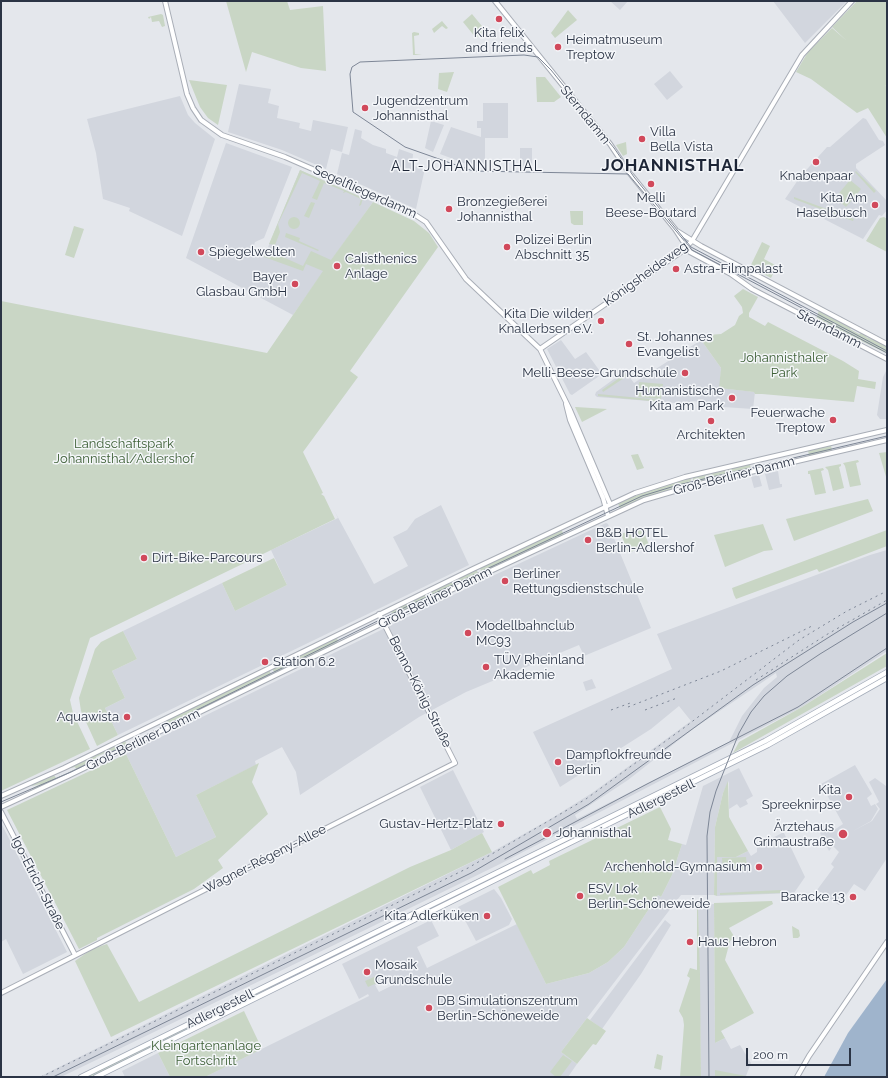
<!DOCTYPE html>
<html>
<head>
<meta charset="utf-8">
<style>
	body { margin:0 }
	#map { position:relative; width:888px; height:1078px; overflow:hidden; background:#e4e7ec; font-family:Raleway,sans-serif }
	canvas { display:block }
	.frame { position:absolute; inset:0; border:2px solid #2b3445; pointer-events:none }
	.scale { position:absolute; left:746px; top:1048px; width:105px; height:18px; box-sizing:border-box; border:2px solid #2b3445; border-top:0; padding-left:5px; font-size:12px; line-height:14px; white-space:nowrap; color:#2b3445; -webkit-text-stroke:3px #f4f6f9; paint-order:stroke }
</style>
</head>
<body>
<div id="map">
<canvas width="888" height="1078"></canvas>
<div class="frame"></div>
<div class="scale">200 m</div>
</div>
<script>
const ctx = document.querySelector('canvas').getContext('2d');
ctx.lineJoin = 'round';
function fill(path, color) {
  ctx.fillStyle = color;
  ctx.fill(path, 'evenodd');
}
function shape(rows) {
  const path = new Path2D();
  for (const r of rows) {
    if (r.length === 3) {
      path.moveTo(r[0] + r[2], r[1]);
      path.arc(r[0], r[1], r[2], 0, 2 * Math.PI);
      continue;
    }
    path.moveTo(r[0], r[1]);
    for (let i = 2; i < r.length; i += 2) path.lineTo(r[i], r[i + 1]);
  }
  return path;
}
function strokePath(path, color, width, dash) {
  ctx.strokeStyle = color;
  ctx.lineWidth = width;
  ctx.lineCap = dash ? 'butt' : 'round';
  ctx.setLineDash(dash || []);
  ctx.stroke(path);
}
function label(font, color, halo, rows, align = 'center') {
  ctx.font = font + ' Raleway,sans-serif';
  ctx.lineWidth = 3;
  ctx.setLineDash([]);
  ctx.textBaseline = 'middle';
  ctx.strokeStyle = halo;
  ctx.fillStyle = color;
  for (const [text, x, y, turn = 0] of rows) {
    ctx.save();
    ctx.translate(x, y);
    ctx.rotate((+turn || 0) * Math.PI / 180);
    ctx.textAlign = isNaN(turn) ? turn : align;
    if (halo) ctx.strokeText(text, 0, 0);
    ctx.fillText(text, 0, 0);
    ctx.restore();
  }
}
fill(shape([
	[610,1,628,1,620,10],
	[773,1,847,1,805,43],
	[670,71,683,87,667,100,654,84],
	[239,84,271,89,268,103,279,106,277,118,300,123,299,128,311,131,313,120,348,127,342,152,331,149,326,169,282,150,228,132],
	[180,96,188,115,195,123,215,139,182,236,129,211,130,208,103,199,96,153,87,119],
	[483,103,508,103,508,138,485,138,485,166,472,166,440,154,451,127,481,137,481,128,477,128,477,121,483,121],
	[863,118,866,119,879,140,883,141,885,145,856,164,856,168,887,201,887,210,882,216,879,215,863,239,785,199,800,177,827,147,830,147],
	[431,121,444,125,433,152,425,148],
	[355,129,362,131,361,138,373,145,386,149,386,153,397,157,399,149,413,154,412,166,425,168,416,209,337,174,342,153,349,155],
	[226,143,292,167,264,238,255,242,252,252,264,257,300,170,373,202,293,315,186,258],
	[520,148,532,148,532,169,520,169],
	[561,340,575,359,586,352,602,374,572,395,570,394,547,349],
	[701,340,721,368,720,388,755,392,753,409,708,406,708,403,693,401,689,404,597,397,595,395,596,392,625,371,634,383],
	[887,369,887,419,880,419,877,415,883,377],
	[778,471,780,484,782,484,782,487,769,490,765,474],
	[759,475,762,486,754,488,751,477],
	[441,505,469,565,118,735,105,708,125,698,112,671,137,659,123,631,222,583,235,611,287,585,271,550,338,518,334,510,374,584,408,566,393,537,407,530,415,519],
	[606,523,608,524,651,628,584,656,579,645,466,692,419,717,300,795,296,772,282,747,255,761,256,765,196,795,216,837,176,857,126,754,484,580],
	[887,550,887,651,802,707,500,864,365,930,61,1077,39,1077,492,852,552,818,592,793,691,721,679,706,651,729,560,787,533,732,672,669,657,634,870,555],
	[776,673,777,677,764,688,742,716,729,742,577,819,575,815,628,780,693,729],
	[592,679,596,688,586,691,583,682],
	[855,765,872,794,867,798,871,806,875,804,878,809,871,821,853,831,872,821,880,809,876,804,879,802,869,782,875,778,886,786,887,784,887,858,865,891,854,884,839,905,817,890,834,867,831,864,839,852,833,846,829,851,820,833,830,827,834,830,843,824,821,784],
	[739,768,753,796,746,800,748,804,740,808,737,804,729,809,729,781,723,793,715,827,714,895,681,895,561,1052,577,1064,568,1077,205,1077,369,996,368,994,359,999,342,964,431,920,439,936,417,947,427,968,517,924,546,984,589,973,608,962,624,947,658,895,661,897,672,875,682,844,686,845,703,786],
	[389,978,393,985,379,992,375,985],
	[453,770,484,832,451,850,420,787],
	[1,823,67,952,23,974,6,939,1,942],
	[782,833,784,833,805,877,794,893,717,896,717,857,736,857,748,851,751,856,757,852,757,846],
	[494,889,501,898,512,919,509,925,476,941,458,907],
	[714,904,715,1043,725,1038,731,1049,740,1045,751,1063,746,1076,748,1077,701,1077,698,905],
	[665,920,671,925,641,974,602,1029,590,1020],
	[158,1053,170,1077,125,1077,122,1071]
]), '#d2d6de');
fill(shape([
	[226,1,287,1,290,10,323,6,326,71,301,68,252,52,246,72],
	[857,1,887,1,887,87,885,85,887,88,887,138,868,108,857,113,811,79,796,72,808,52,832,28,847,41,832,27],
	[568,10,577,20,555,38,551,33],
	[161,14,163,15,165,26,162,27,159,21,152,22,151,17,149,19,148,17],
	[472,14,486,31,476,38,463,22],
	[442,21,448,28,446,29,442,26,434,33,432,29],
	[414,32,419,33,419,35,414,36,415,54,422,55,413,55,412,33],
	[454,72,447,92,438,89,439,73],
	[536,77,545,77,561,97,554,102,537,102],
	[189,80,227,85,218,125,208,118,200,107],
	[626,142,627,154,623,156,616,145],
	[300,170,363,198,361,205,359,206,361,199,346,192,343,193,344,191,324,183,317,200,312,198,320,181,302,173,278,224,280,232,275,245,269,244],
	[856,171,876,191,874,193,855,172],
	[850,180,861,189,846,207,835,198],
	[794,197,854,219,853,221,794,199],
	[311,202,315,203,309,218,304,216],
	[373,202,414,221,429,233,438,247,350,371,358,377,303,452,323,493,321,494,324,496,335,519,90,638,70,700,73,713,90,749,1,791,1,301,267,353,323,271,306,264,303,271,264,257,267,250,303,266,311,251,331,260],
	[570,211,583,211,583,225,574,225,571,223],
	[884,217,887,219,887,252,866,241,880,218],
	[294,223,6],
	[74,226,84,229,74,258,65,255],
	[286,233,300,238,299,241,319,250,318,251,285,237],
	[762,242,770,246,764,259,777,266,771,278,750,267],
	[743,289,758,297,749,313,749,317,765,326,768,322,843,361,859,371,858,379,876,382,875,389,857,386,854,402,762,394,755,394,754,392,719,388,721,368,701,340,708,335,721,334,735,325,739,316,743,313,742,307,734,296],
	[819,310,853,327,850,329,859,334,863,332,869,335,866,337,887,345,886,353,847,334,844,335,831,328,834,326,826,326,829,324,826,322,821,323,824,321,821,320,816,320],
	[625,374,627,376,603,392,602,390],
	[639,382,663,384,661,399,638,397],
	[598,394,661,400,661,402,598,396],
	[575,407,576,407,607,409,582,422],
	[831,445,832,451,809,456,808,450],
	[887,452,887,480,879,453],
	[638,454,644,468,637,470,631,455],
	[858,460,859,462,856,463,861,485,850,487,845,466,843,463],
	[750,464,751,470,695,483,693,482,693,477],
	[841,464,841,466,839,467,844,488,833,491,828,470,825,467],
	[823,468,824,470,821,471,826,493,815,495,810,474,808,474,808,471],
	[689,478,691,479,690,484,658,493,620,509,618,503,647,491],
	[868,499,873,511,794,541,786,519],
	[763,524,773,550,764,551,725,567,714,535],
	[640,527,642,530,645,529,646,531,644,532,649,545,628,553,621,534],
	[561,529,564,535,484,572,481,572,480,567],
	[887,530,887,546,819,572,817,569,736,599,734,595,732,588],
	[274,558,287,585,235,611,222,583],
	[475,570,477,570,478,575,393,616,391,611],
	[123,631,137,659,112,671,125,698,105,708,118,735,97,746,81,711,79,698,95,649,101,642],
	[337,637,338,643,275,674,272,668],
	[887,653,887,666,733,753,739,742,802,707],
	[267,671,270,671,271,676,168,726,165,725,163,722],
	[887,674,887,676,788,732,794,727],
	[125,740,127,746,113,753,111,750,96,757,97,760,34,790,33,788,40,784,32,786,31,785,54,775,56,778,76,769,75,767,71,768,70,767],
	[126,754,176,857,216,837,196,795,259,763,252,782,268,814,218,860,223,868,194,889,97,938,97,940,79,949,7,810],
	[728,781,729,817,748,851,736,857,717,857,717,896,714,895,715,827,723,793],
	[679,785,680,787,537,858,536,856],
	[660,807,671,829,668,840,682,844,672,875,661,897,658,895,624,947,608,962,589,973,546,984,498,887,531,870,533,874,550,865,549,861],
	[482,833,492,852,111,1037,75,961,92,949,107,944,139,1002,410,867,451,850],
	[535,856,536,858,430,909,449,898],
	[746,857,747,870,723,871,722,858],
	[781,890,781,893,720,895,720,893],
	[772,901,773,904,729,928,735,938,730,941,725,960,754,1013,721,1031,725,1038,715,1043,714,903],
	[697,905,698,905,700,975,701,1077,680,1077,684,1025,683,1018,679,1011,690,978,687,976,690,968,697,970],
	[418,914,419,916,301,974,321,961],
	[792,926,799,930,800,936,798,938,793,938],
	[376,976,379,982,368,987,365,981],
	[289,977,272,988,204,1021,203,1019],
	[244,1011,262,1049,205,1077,170,1077,158,1053],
	[587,1018,606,1031,596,1045,593,1044,577,1064,561,1052],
	[202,1020,203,1022,130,1057,129,1056],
	[657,1054,663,1056,661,1070,654,1068],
	[563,1055,572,1061,560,1077,556,1077,550,1072],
	[127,1056,129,1058,90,1077,85,1077],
	[715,1070,746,1076,715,1077]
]), '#c9d6c5');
fill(shape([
	[887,979,887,1077,824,1077,848,1033]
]), '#9fb4cc');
const secondary = shape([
	[165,1,187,94,193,108,201,120,222,135,285,157,409,211,426,222,466,279,540,349,570,410,610,504],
	[495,1,610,144,628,171,675,229,690,252,731,274,752,289,887,359],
	[677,231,701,246,887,344],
	[540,349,681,252,692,241,802,55,852,1],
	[566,404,570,420,603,498,608,516],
	[1,796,64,768,473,569,635,493,685,477,887,430],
	[1,807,68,776,484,574,644,500,695,485,887,440],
	[1,812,75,955],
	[1,993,455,763,379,614],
	[797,1077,809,1056,887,942]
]);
const primary = shape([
	[81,1077,765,741,887,672],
	[96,1077,768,745,887,678]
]);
strokePath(secondary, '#a9aeb7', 6);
strokePath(primary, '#a3abb8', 6);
strokePath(secondary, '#fff', 4);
strokePath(primary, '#fff', 4.5);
strokePath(shape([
	[887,351,691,247,634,177,614,148,551,70,538,57,524,55,360,62,352,67,350,74,353,112,405,147,473,171,628,174,692,250,887,353],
	[1,802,71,772,412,604,642,496,678,485,887,436],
	[505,859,647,784,798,707,887,648],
	[53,1077,471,873,589,804,753,685,853,622,887,603],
	[709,1077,707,836,710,812,716,791,739,733,751,712,764,696,787,676,820,654,887,613]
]), '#7d8696', 1);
strokePath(shape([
	[756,680,826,635,887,600],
	[628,707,721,671,812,626],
	[611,710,633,702],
	[645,710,677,698],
	[41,1077,468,868,586,799,685,727,799,640,847,611,887,591]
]), '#7d8696', 1, [2, 4]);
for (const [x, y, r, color] of [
	[499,19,4,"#d1495b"],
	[558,47,4,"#d1495b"],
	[365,108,4,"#d1495b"],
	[642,139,4,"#d1495b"],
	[816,162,4,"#d1495b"],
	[651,184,4,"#d1495b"],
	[875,205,4,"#d1495b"],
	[449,209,4,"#d1495b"],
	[507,247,4,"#d1495b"],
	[201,252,4,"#d1495b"],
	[337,266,4,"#d1495b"],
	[676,269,4,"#d1495b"],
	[295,284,4,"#d1495b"],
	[601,321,4,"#d1495b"],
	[629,344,4,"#d1495b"],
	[685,373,4,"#d1495b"],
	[732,398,4,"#d1495b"],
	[833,420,4,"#d1495b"],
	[711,421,4,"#d1495b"],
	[588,540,4,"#d1495b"],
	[144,558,4,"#d1495b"],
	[505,581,4,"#d1495b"],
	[468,633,4,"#d1495b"],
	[265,662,4,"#d1495b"],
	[486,667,4,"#d1495b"],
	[127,717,4,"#d1495b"],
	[558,762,4,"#d1495b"],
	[849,797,4,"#d1495b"],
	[501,824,4,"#d1495b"],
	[547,833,5,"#d1495b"],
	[843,834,5,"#d1495b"],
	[759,867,4,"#d1495b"],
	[580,896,4,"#d1495b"],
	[853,897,4,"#d1495b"],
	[487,916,4,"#d1495b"],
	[690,942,4,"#d1495b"],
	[367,972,4,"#d1495b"],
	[429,1008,4,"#d1495b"]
]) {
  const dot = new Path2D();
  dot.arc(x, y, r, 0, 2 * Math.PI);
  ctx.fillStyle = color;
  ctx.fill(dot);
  strokePath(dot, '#f4f6f9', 1.5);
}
label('13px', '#2b3445', '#f4f6f9', [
	["Kita felix",499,33,"center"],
	["and friends",499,48,"center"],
	["Heimatmuseum",566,40],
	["Treptow",566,55],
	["Jugendzentrum",373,101],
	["Johannisthal",373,116],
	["Villa",650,132],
	["Bella Vista",650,147],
	["Knabenpaar",816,176,"center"],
	["Melli",651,198,"center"],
	["Beese-Boutard",651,213,"center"],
	["Kita Am",867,198,"right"],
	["Haselbusch",867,213,"right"],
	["Bronzegießerei",457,202],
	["Johannisthal",457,217],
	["Polizei Berlin",515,240],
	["Abschnitt 35",515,255],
	["Spiegelwelten",209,252],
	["Calisthenics",345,259],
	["Anlage",345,274],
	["Astra-Filmpalast",684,269],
	["Bayer",287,277,"right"],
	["Glasbau GmbH",287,292,"right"],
	["Kita Die wilden",593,314,"right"],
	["Knallerbsen e.V.",593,329,"right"],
	["St. Johannes",637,337],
	["Evangelist",637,352],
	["Melli-Beese-Grundschule",677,373,"right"],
	["Humanistische",724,391,"right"],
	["Kita am Park",724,406,"right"],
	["Feuerwache",825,413,"right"],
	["Treptow",825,428,"right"],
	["Architekten",711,435,"center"],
	["B&B HOTEL",596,533],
	["Berlin-Adlershof",596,548],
	["Dirt-Bike-Parcours",152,558],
	["Berliner",513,574],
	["Rettungsdienstschule",513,589],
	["Modellbahnclub",476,626],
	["MC93",476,641],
	["TÜV Rheinland",494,660],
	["Akademie",494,675],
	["Station 6.2",273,662],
	["Aquawista",119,717,"right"],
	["Dampflokfreunde",566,755],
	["Berlin",566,770],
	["Kita",841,790,"right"],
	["Spreeknirpse",841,805,"right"],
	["Gustav-Hertz-Platz",493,824,"right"],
	["Ärztehaus",834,827,"right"],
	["Grimaustraße",834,842,"right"],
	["Johannisthal",556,833],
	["Archenhold-Gymnasium",751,867,"right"],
	["ESV Lok",588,889],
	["Berlin-Schöneweide",588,904],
	["Baracke 13",845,897,"right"],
	["Kita Adlerküken",479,916,"right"],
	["Haus Hebron",698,942],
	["Mosaik",375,965],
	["Grundschule",375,980],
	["DB Simulationszentrum",437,1001],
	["Berlin-Schöneweide",437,1016]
], 'left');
label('13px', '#2b3445', '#f4f6f9', [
	["Sterndamm",585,115,51],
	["Segelfliegerdamm",365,192,24],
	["Königsheideweg",646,274,-36],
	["Sterndamm",829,329,27],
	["Groß-Berliner Damm",734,476,-14],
	["Groß-Berliner Damm",435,598,-26],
	["Benno-König-Straße",420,692,63],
	["Groß-Berliner Damm",143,740,-26],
	["Adlergestell",661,799,-26],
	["Wagner-Régeny-Allee",265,859,-27],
	["Igo-Etrich-Straße",38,883,63],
	["Adlergestell",220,1009,-26]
]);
label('13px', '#3f6138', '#f4f6f9', [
	["Johannisthaler",784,358],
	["Park",784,373],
	["Landschaftspark",124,444],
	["Johannisthal/Adlershof",124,459],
	["Kleingartenanlage",206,1046],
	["Fortschritt",206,1061]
]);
ctx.letterSpacing = '1px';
label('14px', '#1d2536', '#f4f6f9', [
	["ALT-JOHANNISTHAL",467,167]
]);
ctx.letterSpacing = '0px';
ctx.letterSpacing = '1px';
label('bold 17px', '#1d2536', '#f4f6f9', [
	["JOHANNISTHAL",673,166]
]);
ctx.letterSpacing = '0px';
</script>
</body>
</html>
